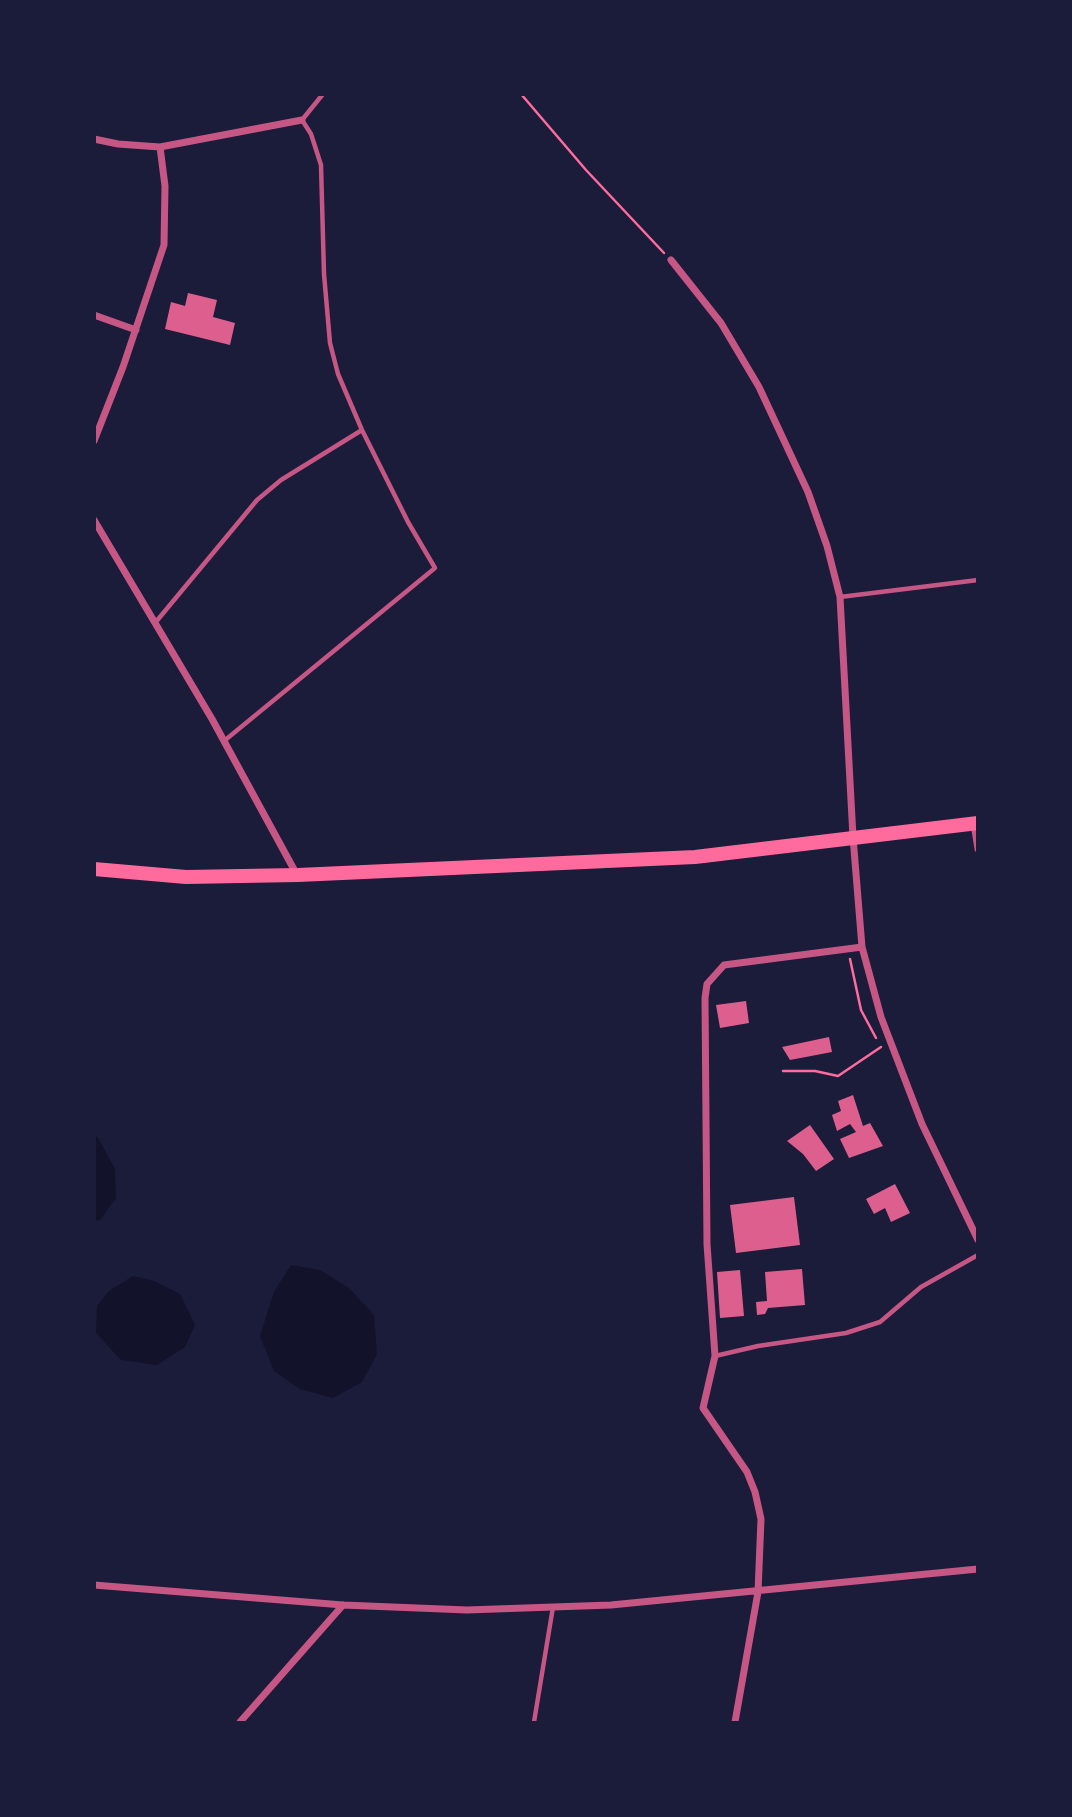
<!DOCTYPE html>
<html>
<head>
<meta charset="utf-8">
<style>
	body { margin:0 }
	#map { position:relative; width:1072px; height:1817px; overflow:hidden; background:#1b1b3a; font-family:"Asap Condensed",sans-serif }
	canvas { display:block }
	.frame { position:absolute; inset:0; border:96px solid #1b1b3a; pointer-events:none }
</style>
</head>
<body>
<div id="map">
<canvas width="1072" height="1817"></canvas>
<div class="frame"></div>
</div>
<script>
const ctx = document.querySelector('canvas').getContext('2d');
ctx.lineJoin = 'round';
function fill(path, color) {
  ctx.fillStyle = color;
  ctx.fill(path, 'evenodd');
}
function shape(rows) {
  const path = new Path2D();
  for (const r of rows) {
    path.moveTo(r[0], r[1]);
    for (let i = 2; i < r.length; i += 2) path.lineTo(r[i], r[i + 1]);
  }
  return path;
}
function strokePath(path, color, width, dash) {
  ctx.strokeStyle = color;
  ctx.lineWidth = width;
  ctx.lineCap = dash ? 'butt' : 'round';
  ctx.setLineDash(dash || []);
  ctx.stroke(path);
}
fill(shape([
	[95,1136,98,1138,115,1169,116,1198,100,1220,95,1221],
	[291,1265,320,1270,349,1288,374,1315,377,1354,362,1382,333,1398,300,1389,274,1371,260,1336,274,1292],
	[133,1276,154,1281,180,1294,195,1325,185,1347,157,1365,121,1360,96,1333,97,1306,109,1291]
]), '#12122b');
fill(shape([
	[188,293,217,300,213,317,235,323,230,345,165,329,171,302,185,306],
	[746,1001,749,1023,720,1028,716,1005],
	[829,1037,832,1052,790,1060,782,1047],
	[853,1095,863,1126,870,1123,883,1146,849,1158,840,1139,856,1132,850,1124,837,1131,832,1115,841,1111,838,1101],
	[810,1125,834,1159,816,1171,803,1154,787,1141],
	[895,1184,910,1213,891,1222,885,1208,874,1214,866,1199],
	[794,1197,800,1245,736,1253,730,1205],
	[802,1269,805,1305,768,1308,765,1314,757,1315,756,1302,767,1301,765,1272],
	[740,1270,744,1316,720,1318,717,1272]
]), '#dd5f8e');
strokePath(shape([
	[521,94,586,170,664,253],
	[850,959,861,1010,876,1038],
	[783,1071,815,1071,838,1076,881,1047]
]), '#ff6b9d', 2.5);
strokePath(shape([
	[840,597,978,580],
	[155,623,257,500,281,480,362,430],
	[224,741,435,568,408,522,362,430,338,374,330,343,324,274,321,165,311,134,302,120,323,94],
	[715,1356,758,1346,846,1333,880,1322,921,1287,978,1255],
	[534,1722,553,1607]
]), '#c65784', 4.5);
strokePath(shape([
	[94,139,118,144,160,147,302,120],
	[671,260,721,323,759,387,808,492,827,546,840,597,853,837,862,947,881,1017,922,1124,978,1240],
	[94,315,136,330],
	[94,441,123,367,164,245,165,186,160,147],
	[94,520,212,719,297,875],
	[974,824,978,849],
	[94,1585,343,1605,467,1610,611,1605,978,1569],
	[240,1722,343,1605],
	[735,1722,758,1592,761,1519,755,1492,747,1472,703,1408,715,1356,707,1244,705,998,707,984,724,965,862,947]
]), '#c65784', 7);
strokePath(shape([
	[94,869,186,877,298,875,695,857,978,823]
]), '#ff6b9d', 14);
</script>
</body>
</html>
